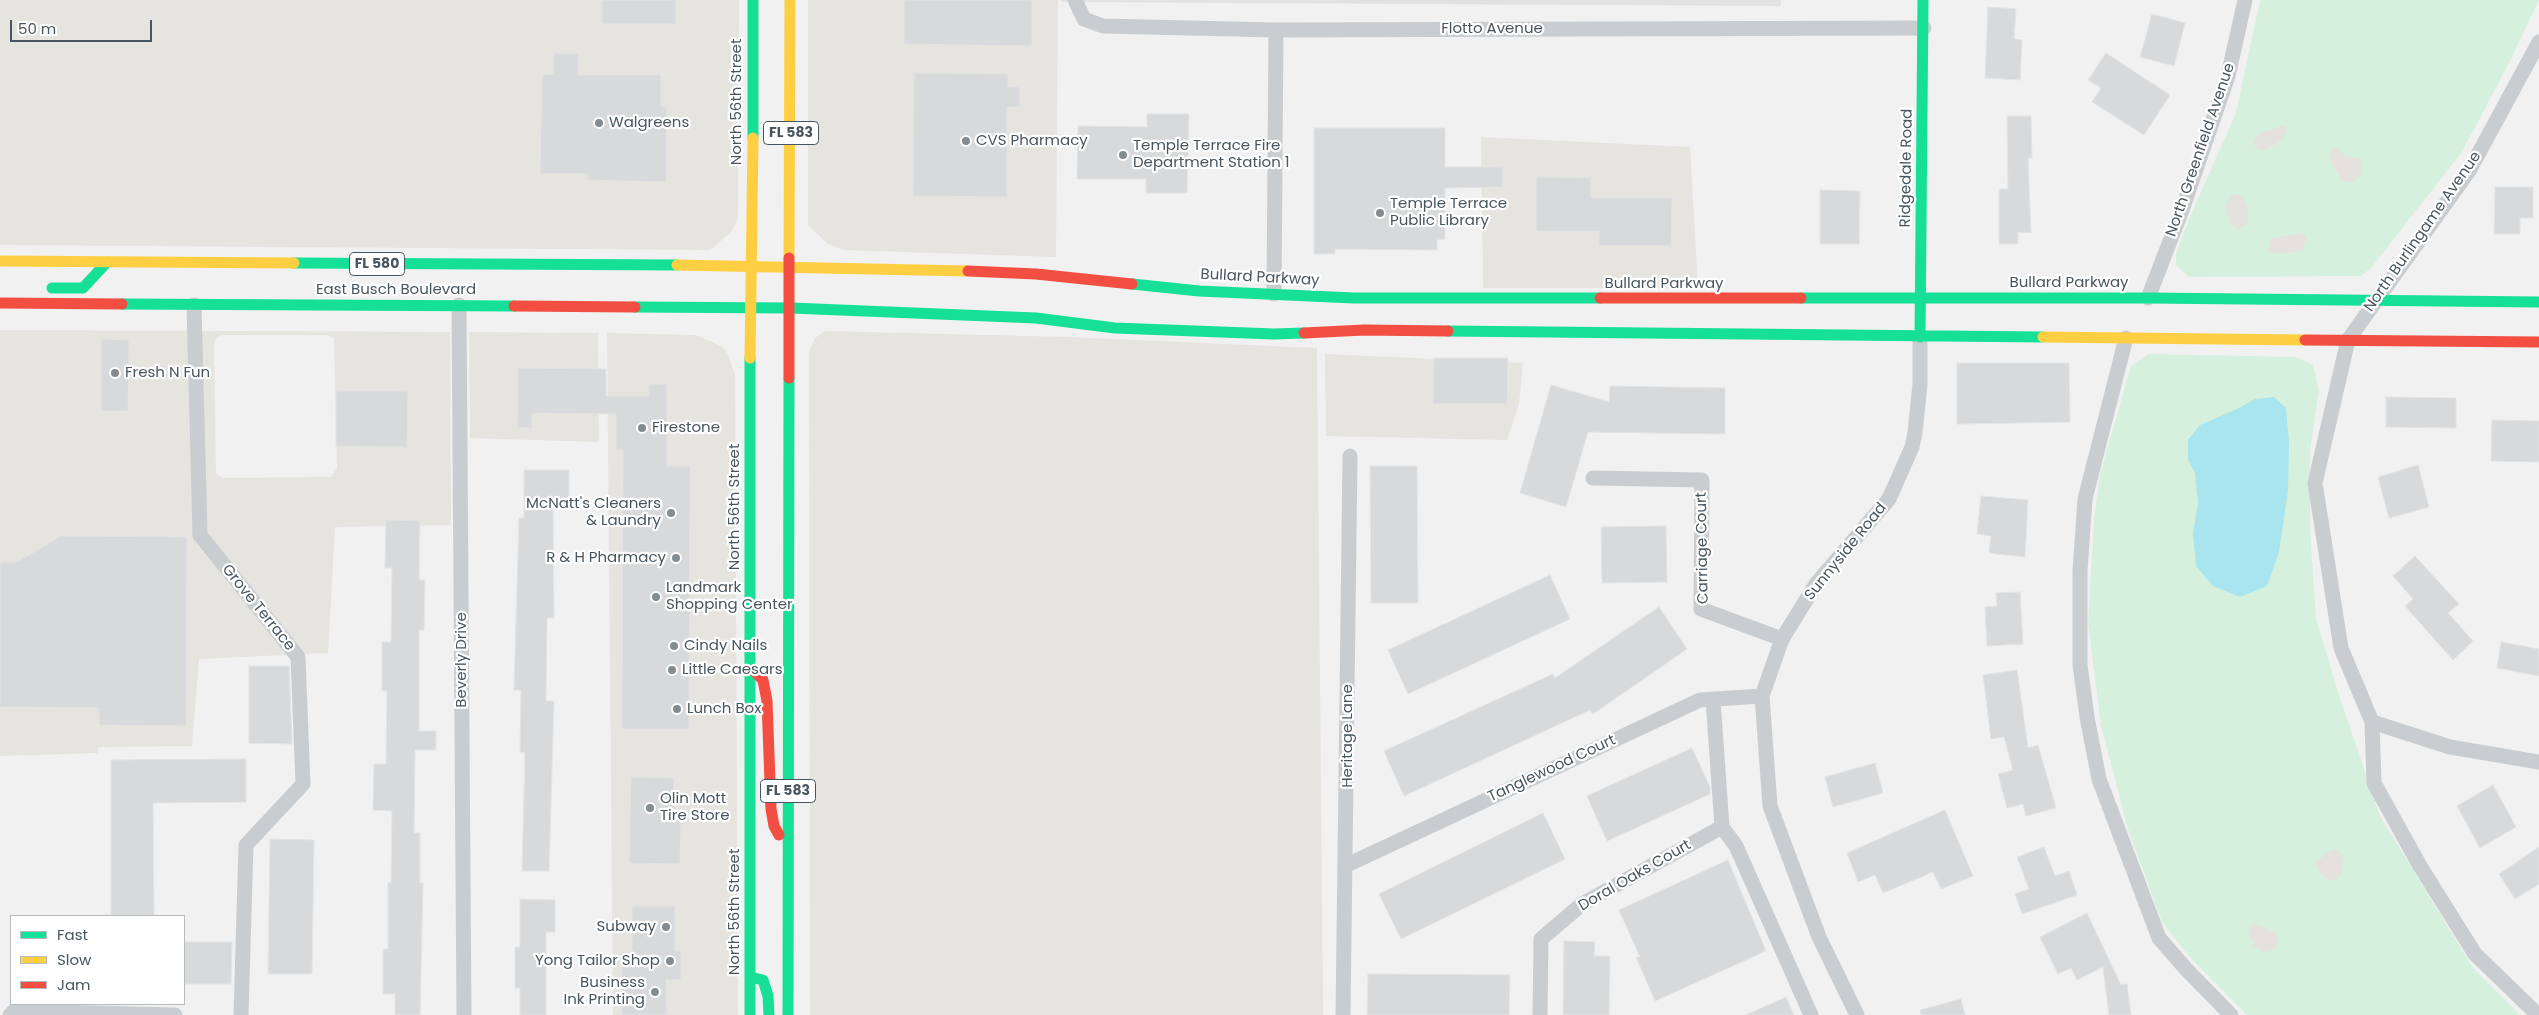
<!DOCTYPE html>
<html>
<head>
<meta charset="utf-8">
<style>
	body { margin:0 }
	#map { position:relative; width:2539px; height:1015px; overflow:hidden; background:#f1f1f1; font-family:Poppins,sans-serif }
	canvas { display:block }
	.legend { position:absolute; left:10px; top:915px; width:175px; height:90px; box-sizing:border-box; background:#fff; border:1px solid #b5bbbf; margin:0; padding:6px 9px; list-style:none; font-size:15px; color:#47555e }
	.legend li { display:flex; align-items:center; gap:10px; height:25px }
	.legend b { width:25px; border:1px solid #b5bbbf }
	.scale { position:absolute; left:10px; top:20px; width:142px; height:22px; box-sizing:border-box; border:2px solid #47555e; border-top:0; padding-left:6px; font-size:15px; line-height:18px; white-space:nowrap; color:#47555e; -webkit-text-stroke:4px #fff; paint-order:stroke }
</style>
</head>
<body>
<div id="map">
<canvas width="2539" height="1015"></canvas>
<ul class="legend">
<li><b style="height:6px;background:#16e098"></b>Fast</li>
<li><b style="height:6px;background:#ffcf43"></b>Slow</li>
<li><b style="height:6px;background:#f24e42"></b>Jam</li>
</ul>
<div class="scale">50 m</div>
</div>
<script>
const ctx = document.querySelector('canvas').getContext('2d');
ctx.lineJoin = 'round';
function fill(path, color) {
  ctx.fillStyle = color;
  ctx.fill(path, 'evenodd');
}
function shape(rows) {
  const path = new Path2D();
  for (const r of rows) {
    path.moveTo(r[0], r[1]);
    for (let i = 2; i < r.length; i += 2) path.lineTo(r[i], r[i + 1]);
  }
  return path;
}
function strokePath(path, color, width, dash) {
  ctx.strokeStyle = color;
  ctx.lineWidth = width;
  ctx.lineCap = dash ? 'butt' : 'round';
  ctx.setLineDash(dash || []);
  ctx.stroke(path);
}
function label(font, color, halo, rows, align = 'center') {
  ctx.font = font + ' Poppins,sans-serif';
  ctx.lineWidth = 4.5;
  ctx.setLineDash([]);
  ctx.textBaseline = 'middle';
  ctx.strokeStyle = halo;
  ctx.fillStyle = color;
  for (const [text, x, y, turn = 0] of rows) {
    ctx.save();
    ctx.translate(x, y);
    ctx.rotate((+turn || 0) * Math.PI / 180);
    ctx.textAlign = isNaN(turn) ? turn : align;
    if (halo) ctx.strokeText(text, 0, 0);
    ctx.fillText(text, 0, 0);
    ctx.restore();
  }
}
fill(shape([
	[0,0,739,0,738,219,730,233,710,250,0,245],
	[808,0,1058,0,1056,257,844,250,828,244,808,225],
	[1481,137,1690,147,1698,288,1483,288],
	[0,330,450,332,451,525,335,527,328,653,199,659,192,746,98,747,98,753,0,756],
	[222,335,328,335,334,338,337,468,331,477,223,478,216,474,214,345,216,339],
	[825,331,1068,337,1317,348,1323,1015,810,1015,809,351,815,338],
	[469,332,598,333,599,442,470,438,471,525],
	[607,333,696,335,723,347,728,355,735,375,738,1015,613,1015],
	[1325,354,1523,363,1519,404,1507,440,1326,436]
]), '#e6e4df');
fill(shape([
	[1061,0,1781,0,1781,6,1061,2]
]), '#e3e2e3');
fill(shape([
	[2260,0,2539,0,2510,61,2462,152,2371,268,2361,276,2189,277,2176,265,2176,253,2189,219,2236,113],
	[2149,354,2297,357,2313,365,2319,390,2310,450,2310,530,2316,618,2336,686,2380,816,2473,968,2520,1015,2247,1015,2188,955,2162,922,2128,829,2101,726,2088,623,2094,519,2100,474,2131,366]
]), '#d5f1de');
fill(shape([
	[2282,126,2285,126,2287,132,2281,141,2263,151,2255,147,2254,141,2260,133],
	[2336,147,2346,156,2358,158,2362,163,2361,174,2352,183,2342,181,2332,164,2330,152,2331,149],
	[2233,194,2242,196,2248,209,2248,224,2239,229,2231,226,2227,213,2226,204],
	[2301,233,2306,237,2303,251,2275,254,2269,250,2269,244,2272,238],
	[2337,849,2344,856,2342,873,2336,880,2330,880,2320,874,2315,863,2328,852],
	[2254,923,2269,929,2278,936,2275,950,2264,952,2254,946,2248,931,2249,926]
]), '#e5e2dd');
fill(shape([
	[2274,397,2286,408,2289,443,2288,491,2279,552,2267,586,2240,597,2213,586,2196,566,2193,533,2198,503,2195,473,2188,459,2188,440,2200,425,2239,408,2255,399]
]), '#a9e5ef');
const building = shape([
	[602,0,676,0,676,24,602,24,602,0],
	[904,0,1032,0,1032,46,904,44,904,0],
	[1988,7,2016,9,2014,39,2022,40,2020,80,1985,78,1988,7],
	[2152,14,2185,23,2174,66,2140,57,2152,14],
	[554,53,579,54,578,75,661,75,661,107,667,107,666,182,588,180,588,174,540,174,542,75,553,74,554,53],
	[2106,53,2170,95,2144,135,2092,102,2101,88,2088,80,2106,53],
	[914,73,1008,74,1008,87,1020,87,1020,107,1007,107,1007,197,913,196,914,73],
	[1147,114,1189,114,1187,193,1146,193,1146,179,1077,179,1078,126,1147,127,1147,114],
	[2007,116,2031,116,2032,158,2028,158,2031,233,2018,232,2018,244,1999,244,1999,189,2008,189,2007,116],
	[1314,128,1445,128,1445,167,1503,167,1503,187,1445,188,1445,239,1437,240,1437,250,1335,249,1335,254,1314,254,1314,128],
	[1536,177,1591,178,1591,198,1672,198,1671,246,1599,246,1599,231,1536,231,1536,177],
	[2495,187,2533,187,2533,218,2520,218,2520,234,2494,234,2495,187],
	[1820,190,1860,191,1859,244,1820,244,1820,190],
	[101,339,129,340,128,411,101,411,101,339],
	[1434,358,1508,358,1507,404,1433,404,1434,358],
	[1957,363,2069,363,2070,422,1957,424,1957,363],
	[518,368,606,369,606,396,649,396,649,384,667,384,667,466,690,466,689,729,622,729,623,450,616,450,616,414,532,413,532,428,517,428,518,368],
	[1551,385,1609,402,1610,386,1725,388,1725,434,1588,432,1566,507,1520,493,1551,385],
	[336,391,408,391,407,447,336,446,336,391],
	[2386,397,2456,398,2456,428,2386,427,2386,397],
	[2492,420,2539,421,2539,462,2491,461,2492,420],
	[2418,465,2429,507,2389,518,2378,477,2418,465],
	[1370,466,1417,466,1418,603,1371,603,1370,466],
	[524,470,569,470,569,509,553,509,554,618,547,618,546,701,554,701,549,871,522,871,525,752,520,752,521,690,514,690,519,518,524,518,524,470],
	[1981,496,2028,500,2025,557,1989,553,1991,536,1977,534,1981,496],
	[386,520,420,521,419,580,425,580,424,630,419,630,419,731,436,731,436,750,415,750,414,833,420,833,420,883,423,883,420,1015,395,1015,395,994,383,994,383,949,388,949,388,882,391,883,392,811,373,810,374,764,386,764,387,691,382,691,382,642,391,642,392,568,385,568,386,520],
	[1666,526,1667,582,1602,583,1601,527,1666,526],
	[61,536,187,537,186,726,99,725,99,708,0,707,0,562,17,562,61,536],
	[2415,556,2459,604,2448,613,2473,641,2453,660,2405,606,2413,599,2393,576,2415,556],
	[1550,575,1570,619,1408,694,1388,650,1550,575],
	[2020,592,2023,644,1987,646,1985,607,1997,606,1996,593,2020,592],
	[1659,607,1687,649,1593,714,1590,710,1404,796,1384,751,1553,674,1555,678,1659,607],
	[2501,642,2539,649,2539,676,2497,668,2501,642],
	[249,666,289,666,292,744,249,743,249,666],
	[2017,670,2028,748,2038,745,2056,808,2026,816,2023,804,2007,808,1998,774,2013,770,2004,737,1991,739,1983,675,2017,670],
	[1692,748,1710,787,1710,794,1607,841,1587,796,1692,748],
	[246,759,246,802,153,803,154,916,111,916,111,760,246,759],
	[1875,763,1883,793,1833,807,1825,777,1875,763],
	[631,777,674,778,674,810,681,810,680,864,629,863,631,777],
	[2493,785,2516,827,2480,848,2457,806,2493,785],
	[1945,810,1973,876,1941,889,1933,872,1883,893,1875,875,1858,882,1847,853,1945,810],
	[1543,813,1565,859,1401,939,1379,894,1543,813],
	[270,839,314,840,312,974,268,974,270,839],
	[2044,847,2055,876,2069,871,2077,895,2022,914,2015,894,2029,889,2017,857,2044,847],
	[2539,847,2539,884,2515,899,2499,874,2539,847],
	[1728,860,1766,951,1655,1001,1636,957,1640,957,1619,910,1728,860],
	[520,899,555,900,555,932,546,932,546,1015,520,1015,520,988,515,988,515,947,520,947,520,899],
	[632,906,675,906,675,951,681,951,681,980,666,980,667,1015,622,1015,621,952,632,952,632,906],
	[2087,913,2121,985,2127,984,2131,1015,2109,1015,2103,967,2077,980,2071,968,2058,974,2040,937,2087,913],
	[1564,941,1595,942,1594,956,1610,956,1609,1015,1563,1015,1564,941],
	[184,942,232,942,231,984,184,984,184,942],
	[1368,974,1510,975,1509,1015,1367,1015,1368,974],
	[1786,997,1794,1015,1746,1015,1786,997],
	[1961,999,1965,1015,1921,1015,1920,1010,1961,999]
]);
fill(building, '#d7d9da');
strokePath(building, '#e3e3e4', 1);
strokePath(shape([
	[1075,0,1084,19,1103,26,1276,30,1924,28],
	[1274,294,1276,30],
	[2148,298,2182,210,2228,76,2245,0],
	[194,305,200,535,298,657,303,784,246,845,241,1015],
	[459,305,464,1015],
	[2126,338,2085,499,2080,571,2080,665,2087,717,2099,779,2159,938,2186,969,2231,1015],
	[1593,478,1702,480,1701,609,1782,639],
	[1713,699,1722,827,1736,846,1811,1015],
	[2372,722,2450,747,2539,762],
	[1347,865,1700,700,1762,696],
	[10,1015,14,1011,175,1015],
	[1343,1015,1350,456],
	[1540,1015,1541,939,1582,904,1722,827],
	[1857,1015,1819,937,1770,806,1762,696,1782,639,1816,584,1889,499,1912,447,1915,433,1920,384,1920,337],
	[2538,1015,2475,954,2420,866,2374,783,2372,722,2341,648,2315,483,2348,340,2469,171,2539,42]
]), '#cacdcf', 15);
strokePath(shape([
	[753,0,753,138],
	[294,263,677,265],
	[1132,284,1199,291,1354,298,1600,298],
	[52,288,83,288,107,262],
	[1801,298,2148,298,2539,302],
	[122,304,514,306],
	[635,307,791,308,1036,318,1115,328,1274,334,1304,333],
	[1448,331,2043,337],
	[1920,337,1923,0],
	[750,358,750,1015],
	[750,977,763,980,768,996,769,1015],
	[788,1015,789,378]
]), '#16e098', 11);
strokePath(shape([
	[789,258,790,0],
	[0,261,294,263],
	[677,265,968,271],
	[2043,337,2305,340],
	[750,358,753,138]
]), '#ffcf43', 11);
strokePath(shape([
	[968,271,1036,274,1132,284],
	[1600,298,1801,298],
	[0,303,122,304],
	[514,306,635,307],
	[1304,333,1364,330,1448,331],
	[2305,340,2539,342],
	[789,378,789,258],
	[753,670,763,680,767,701,771,809,774,826,779,835]
]), '#f24e42', 11);
for (const [x, y, r, color] of [
	[599,123,5,"#828c91"],
	[966,141,5,"#828c91"],
	[1123,155,5,"#828c91"],
	[1380,213,5,"#828c91"],
	[115,373,5,"#828c91"],
	[642,428,5,"#828c91"],
	[671,513,5,"#828c91"],
	[676,558,5,"#828c91"],
	[656,597,5,"#828c91"],
	[674,646,5,"#828c91"],
	[672,670,5,"#828c91"],
	[677,709,5,"#828c91"],
	[650,808,5,"#828c91"],
	[666,927,5,"#828c91"],
	[670,961,5,"#828c91"],
	[655,992,5,"#828c91"]
]) {
  const dot = new Path2D();
  dot.arc(x, y, r, 0, 2 * Math.PI);
  ctx.fillStyle = color;
  ctx.fill(dot);
  strokePath(dot, '#fff', 2);
}
for (const [x, y, w] of [
	[791,133,55],
	[377,264,55],
	[788,791,55]
]) {
  const box = new Path2D();
  box.roundRect(x - w / 2, y - 11.5, w, 23, 4);
  ctx.fillStyle = '#fff';
  ctx.fill(box);
  strokePath(box, '#47555e', 1);
}
label('bold 14px', '#47555e', null, [
	["FL 583",791,133],
	["FL 580",377,264],
	["FL 583",788,791]
]);
label('15px', '#47555e', '#fff', [
	["Flotto Avenue",1492,29],
	["North 56th Street",737,102,-90],
	["North Greenfield Avenue",2201,150,-71],
	["Ridgedale Road",1907,168,-89],
	["North Burlingame Avenue",2423,232,-55],
	["Bullard Parkway",1260,278,3],
	["Bullard Parkway",2069,283],
	["Bullard Parkway",1664,284],
	["East Busch Boulevard",396,290],
	["North 56th Street",735,507,-90],
	["Carriage Court",1703,548,-91],
	["Sunnyside Road",1846,552,-51],
	["Grove Terrace",258,608,51],
	["Beverly Drive",462,660,-90],
	["Heritage Lane",1348,736,-90],
	["Tanglewood Court",1552,769,-25],
	["Doral Oaks Court",1635,876,-30],
	["North 56th Street",735,912,-90]
]);
label('15px', '#47555e', '#fff', [
	["Walgreens",609,123],
	["CVS Pharmacy",976,141],
	["Temple Terrace Fire",1133,146],
	["Department Station 1",1133,163],
	["Temple Terrace",1390,204],
	["Public Library",1390,221],
	["Fresh N Fun",125,373],
	["Firestone",652,428],
	["McNatt's Cleaners",661,504,"right"],
	["& Laundry",661,521,"right"],
	["R & H Pharmacy",666,558,"right"],
	["Landmark",666,588],
	["Shopping Center",666,605],
	["Cindy Nails",684,646],
	["Little Caesars",682,670],
	["Lunch Box",687,709],
	["Olin Mott",660,799],
	["Tire Store",660,816],
	["Subway",656,927,"right"],
	["Yong Tailor Shop",660,961,"right"],
	["Business",645,983,"right"],
	["Ink Printing",645,1000,"right"]
], 'left');
</script>
</body>
</html>
